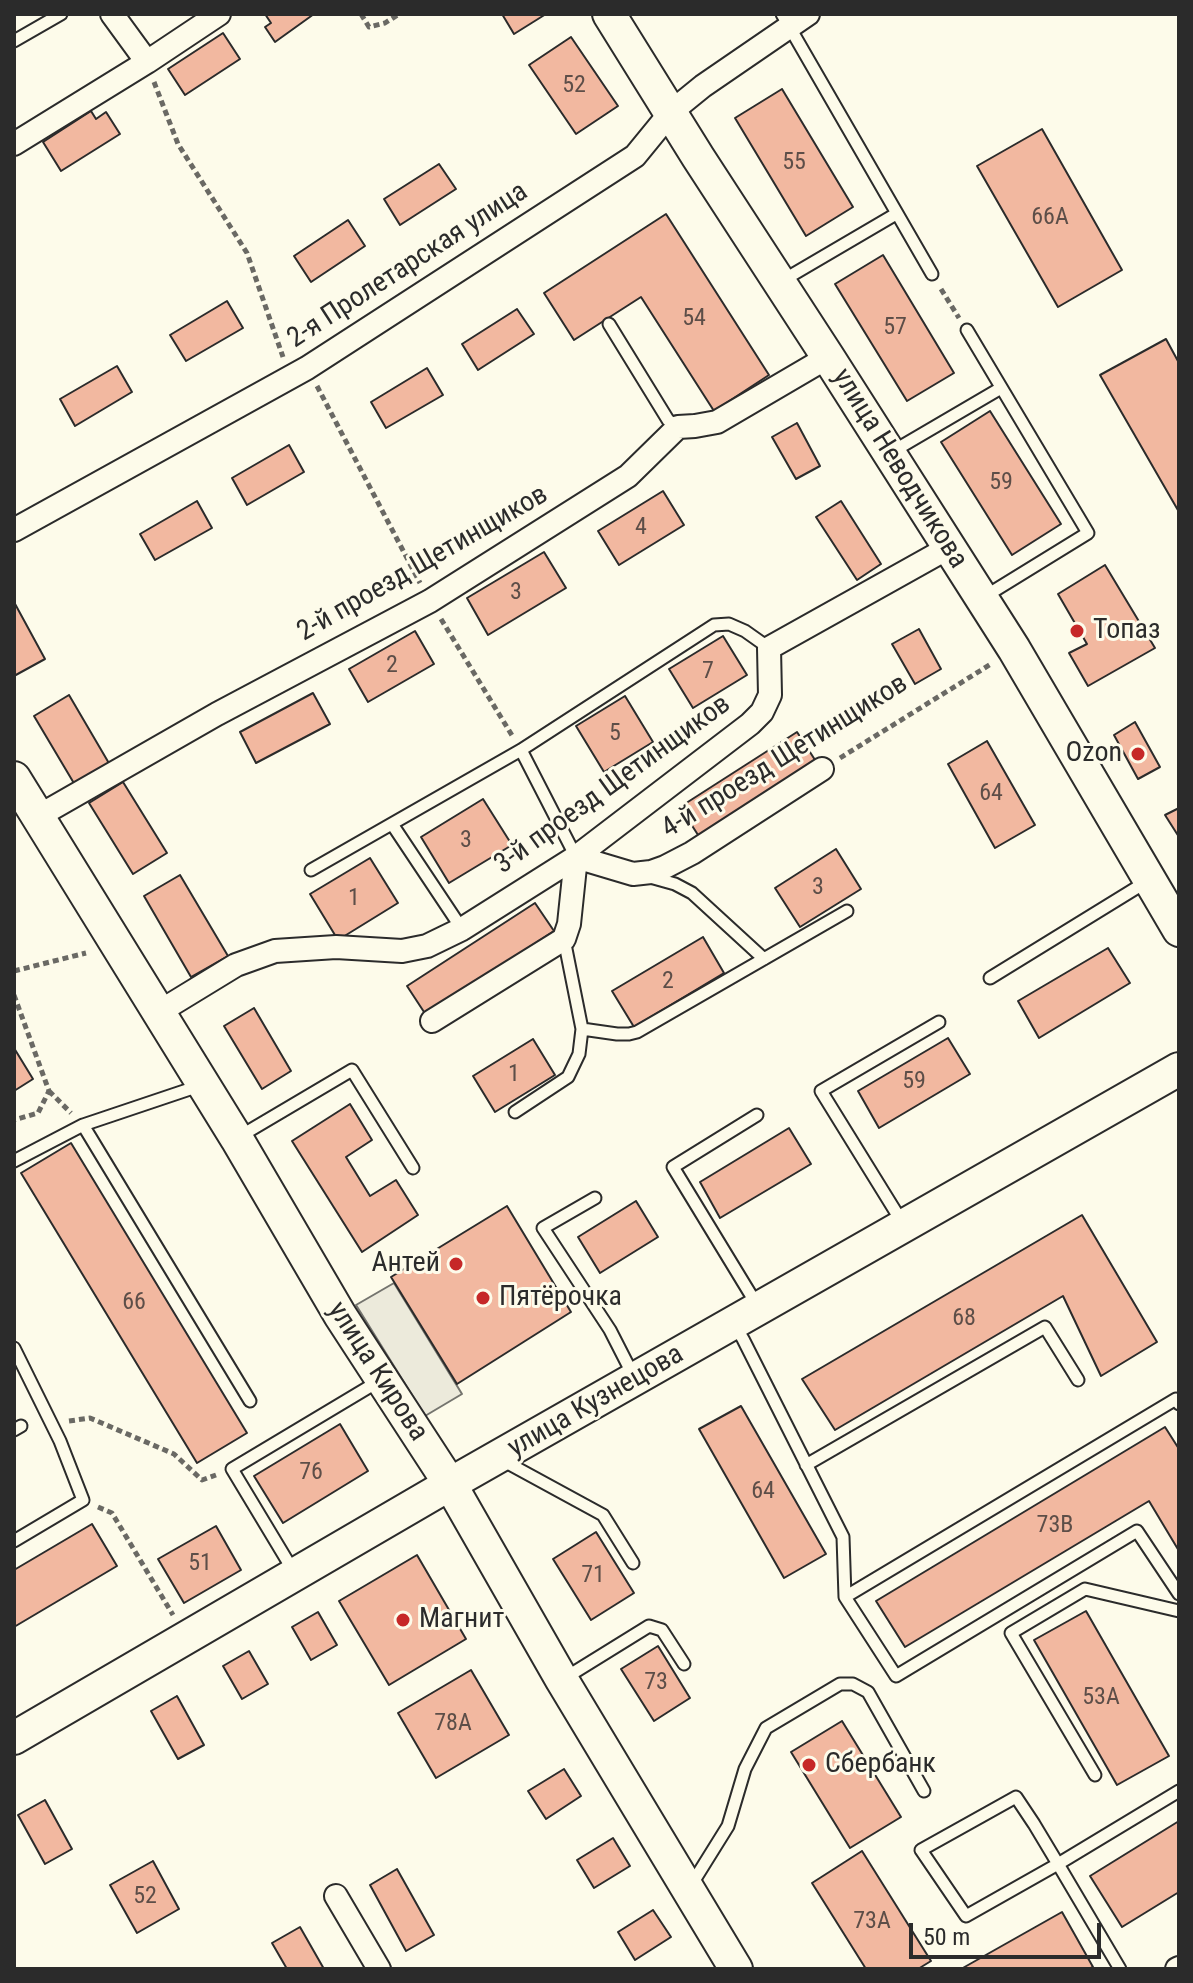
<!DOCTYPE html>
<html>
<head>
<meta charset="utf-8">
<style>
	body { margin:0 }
	#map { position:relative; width:1193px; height:1983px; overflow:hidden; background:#fdfbea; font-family:"Roboto Condensed",sans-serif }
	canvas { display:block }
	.frame { position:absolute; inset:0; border:16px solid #2b2b2b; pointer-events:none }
	.scale { position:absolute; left:909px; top:1923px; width:192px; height:36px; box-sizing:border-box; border:4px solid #2b2b2b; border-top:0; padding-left:10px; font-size:24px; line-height:28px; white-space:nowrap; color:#2b2b2b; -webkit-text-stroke:6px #fdfbea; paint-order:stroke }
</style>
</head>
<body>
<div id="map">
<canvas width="1193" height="1983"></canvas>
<div class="frame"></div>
<div class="scale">50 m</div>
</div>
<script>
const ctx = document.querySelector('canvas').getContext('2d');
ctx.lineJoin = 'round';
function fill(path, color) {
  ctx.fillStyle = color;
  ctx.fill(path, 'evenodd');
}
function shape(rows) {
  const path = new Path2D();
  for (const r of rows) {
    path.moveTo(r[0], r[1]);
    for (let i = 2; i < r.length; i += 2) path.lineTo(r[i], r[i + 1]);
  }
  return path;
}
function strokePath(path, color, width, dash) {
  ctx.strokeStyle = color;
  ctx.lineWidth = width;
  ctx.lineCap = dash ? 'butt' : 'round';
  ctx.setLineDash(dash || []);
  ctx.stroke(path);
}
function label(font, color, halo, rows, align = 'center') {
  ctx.font = font + ' "Roboto Condensed",sans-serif';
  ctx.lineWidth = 6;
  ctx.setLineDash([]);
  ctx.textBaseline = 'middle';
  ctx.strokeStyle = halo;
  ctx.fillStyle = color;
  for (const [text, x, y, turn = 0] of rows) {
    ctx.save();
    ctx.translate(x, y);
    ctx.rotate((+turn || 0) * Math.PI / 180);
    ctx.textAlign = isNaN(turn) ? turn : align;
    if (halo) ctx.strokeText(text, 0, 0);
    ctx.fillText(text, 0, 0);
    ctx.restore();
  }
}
const parking = shape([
	[394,1283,462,1394,425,1416,356,1305,394,1283]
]);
fill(parking, '#eceadb');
strokePath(parking, '#74746e', 2);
const building = shape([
	[265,14,314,14,275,42,265,27,271,23,265,14],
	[502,14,546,14,514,34,502,14],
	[223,33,240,59,185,95,168,69,223,33],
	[571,37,618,106,576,134,529,65,571,37],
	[782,89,853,207,806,236,735,118,782,89],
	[91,111,96,119,106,112,120,134,61,171,43,142,91,111],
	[1042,129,1122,270,1058,307,977,166,1042,129],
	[439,164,456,189,400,225,384,199,439,164],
	[666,214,769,375,714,411,641,297,574,340,544,293,666,214],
	[348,220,365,246,311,282,294,256,348,220],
	[883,255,954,373,907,401,835,284,883,255],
	[227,301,243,328,186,361,170,335,227,301],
	[517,309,534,334,478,370,462,344,517,309],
	[1166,339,1179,363,1179,512,1100,375,1166,339],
	[117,366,132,392,75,426,60,399,117,366],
	[427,368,443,395,386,428,371,402,427,368],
	[990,411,1061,524,1012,555,941,442,990,411],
	[797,423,820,466,796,479,772,437,797,423],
	[289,445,304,472,247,505,232,478,289,445],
	[663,491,684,525,619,565,598,531,663,491],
	[197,501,212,528,155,560,140,534,197,501],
	[841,501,881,564,857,580,816,517,841,501],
	[544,552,566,588,488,635,467,598,544,552],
	[1105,565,1155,648,1088,686,1069,653,1087,644,1058,594,1105,565],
	[14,602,45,659,14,676,14,602],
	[919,629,941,669,915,684,892,644,919,629],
	[415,631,434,664,368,702,349,669,415,631],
	[723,636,747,675,693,708,669,669,723,636],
	[313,693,330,724,256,763,240,732,313,693],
	[69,695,110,765,75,785,34,716,69,695],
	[625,696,653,742,604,772,576,726,625,696],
	[1135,722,1160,767,1138,779,1114,735,1135,722],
	[797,732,817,763,700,838,680,807,797,732],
	[987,741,1035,825,995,848,948,764,987,741],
	[123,782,167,853,133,874,89,803,123,782],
	[483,799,512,845,449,883,421,837,483,799],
	[1179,808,1179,837,1165,815,1179,808],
	[836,849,861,889,800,927,775,888,836,849],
	[370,858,398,903,338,940,310,894,370,858],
	[180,875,228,956,191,977,144,896,180,875],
	[535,903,554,931,426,1015,407,986,535,903],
	[703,937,724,973,634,1027,612,991,703,937],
	[1108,948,1130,983,1039,1038,1018,1001,1108,948],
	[254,1008,291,1071,262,1089,224,1026,254,1008],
	[948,1038,970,1074,879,1128,858,1091,948,1038],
	[533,1039,555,1075,495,1112,473,1076,533,1039],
	[14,1048,33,1079,14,1091,14,1048],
	[350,1104,372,1140,346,1157,370,1196,396,1180,418,1215,362,1252,292,1141,350,1104],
	[789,1128,811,1164,720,1218,700,1182,789,1128],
	[71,1143,247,1433,197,1463,21,1173,71,1143],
	[636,1201,658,1237,600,1273,578,1237,636,1201],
	[507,1206,571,1312,457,1384,391,1277,507,1206],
	[1082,1215,1157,1342,1101,1376,1063,1296,835,1430,802,1379,1082,1215],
	[741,1406,826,1554,784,1578,699,1429,741,1406],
	[340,1424,368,1471,283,1523,254,1476,340,1424],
	[1165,1427,1179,1449,1179,1551,1149,1501,905,1647,876,1601,1165,1427],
	[92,1524,117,1566,14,1627,14,1570,92,1524],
	[216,1526,241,1570,184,1603,158,1559,216,1526],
	[596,1532,634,1593,591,1620,553,1559,596,1532],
	[417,1555,466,1639,389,1685,339,1601,417,1555],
	[1086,1611,1169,1756,1117,1785,1034,1640,1086,1611],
	[318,1612,337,1645,311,1660,292,1627,318,1612],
	[658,1646,690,1698,654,1721,621,1669,658,1646],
	[249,1651,268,1684,242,1699,223,1666,249,1651],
	[471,1670,509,1735,436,1778,398,1713,471,1670],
	[177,1696,204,1745,178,1759,151,1711,177,1696],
	[842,1721,901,1817,850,1848,791,1752,842,1721],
	[564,1769,581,1796,546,1819,528,1791,564,1769],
	[45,1800,72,1849,45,1864,18,1815,45,1800],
	[1179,1821,1179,1892,1122,1927,1090,1876,1179,1821],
	[613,1838,630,1866,594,1888,577,1860,613,1838],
	[862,1851,931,1961,918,1969,866,1969,812,1883,862,1851],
	[153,1861,179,1909,137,1933,110,1885,153,1861],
	[397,1869,434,1935,406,1951,370,1885,397,1869],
	[653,1910,671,1937,635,1960,618,1932,653,1910],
	[1062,1912,1093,1967,1089,1969,961,1969,1062,1912],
	[300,1927,324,1969,287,1969,272,1943,300,1927]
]);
fill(building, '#f2b8a0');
strokePath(building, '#2b2b2b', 2);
const lane = shape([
	[782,14,932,274],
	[14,41,61,14],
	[780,282,896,214],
	[609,324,668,420,678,427],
	[967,330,1088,533,984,597],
	[890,453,1001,388],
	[521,750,576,857],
	[392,824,462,929],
	[311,870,521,750,714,625,729,624,745,631,769,648],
	[650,877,675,884,692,893,764,959],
	[564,939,582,1029],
	[990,978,1146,882],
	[515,1112,568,1077,579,1054,582,1029,617,1034,629,1034,637,1032,847,911],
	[83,1125,250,1401],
	[237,1138,352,1070,413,1168],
	[14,1161,83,1125,199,1086],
	[595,1198,543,1228,610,1330,633,1375],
	[902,1222,821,1091,939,1022],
	[757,1305,673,1167,757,1115],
	[734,1324,743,1339,843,1537,845,1597],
	[14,1348,60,1441,83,1500,14,1541],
	[1179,1404,1176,1399,845,1597,896,1676,1137,1531,1179,1594],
	[14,1430,21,1426],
	[502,1460,603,1515,633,1563],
	[806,1465,1045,1327,1078,1380],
	[294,1572,232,1469,379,1381],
	[565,1678,649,1626,662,1630,684,1664],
	[1095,1775,1011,1633,1085,1589,1179,1611],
	[690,1887,728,1826,745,1769,766,1728,840,1684,853,1684,868,1692,924,1791],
	[1120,1969,1058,1864,1034,1824,1016,1797,921,1850,966,1916,1058,1864,1179,1791]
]);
const street = shape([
	[112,14,147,62],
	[14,144,147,62,219,14],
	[14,530,307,368,635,156,671,112,703,86,808,14],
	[37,817,217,714,430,601,628,476,678,427,695,426,717,422,828,357],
	[159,1012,236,965,275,951,336,947,402,951,427,946,462,929,576,857,750,724,762,712,770,695,769,648,948,548],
	[432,1021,564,939,569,924,576,857,633,874,651,872,665,867,692,853,822,769],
	[336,1896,379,1969],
	[1177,1969,1179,1968]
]);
const secondary = shape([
	[609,14,698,157,828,357,1014,649,1179,930],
	[14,778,237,1139,340,1315,450,1484,562,1680,736,1969],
	[14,1738,450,1484,1179,1069]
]);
strokePath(lane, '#2b2b2b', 15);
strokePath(street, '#2b2b2b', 26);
strokePath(secondary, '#2b2b2b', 36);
strokePath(shape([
	[361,14,369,27,385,23,399,14],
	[154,82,178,144,247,253,283,357],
	[941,289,959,318],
	[317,386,420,583],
	[441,619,513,737],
	[840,758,991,664],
	[14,971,86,953],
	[14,995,49,1091,38,1113,14,1120],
	[49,1091,71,1113],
	[69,1421,90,1418,174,1454,202,1480,216,1475],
	[98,1507,112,1513,173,1615]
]), '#6a6964', 5, [6, 4]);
strokePath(lane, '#fdfbea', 11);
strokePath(street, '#fdfbea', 22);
strokePath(secondary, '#fdfbea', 32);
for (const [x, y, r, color] of [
	[1077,631,8,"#c62828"],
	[1138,754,8,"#c62828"],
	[456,1264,8,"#c62828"],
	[483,1298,8,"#c62828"],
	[403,1620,8,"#c62828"],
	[809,1765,8,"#c62828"]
]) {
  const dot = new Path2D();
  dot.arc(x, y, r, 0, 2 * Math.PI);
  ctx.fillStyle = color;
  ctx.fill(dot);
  strokePath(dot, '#fdfbea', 3);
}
label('24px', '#5d4e48', null, [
	["52",574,86],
	["55",794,163],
	["66А",1050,218],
	["54",694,319],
	["57",895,328],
	["59",1001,483],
	["4",641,528],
	["3",516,593],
	["2",392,666],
	["7",708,672],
	["5",615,734],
	["64",991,794],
	["3",466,841],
	["3",818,888],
	["1",354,899],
	["2",668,982],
	["1",514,1075],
	["59",914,1082],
	["66",134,1303],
	["68",964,1319],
	["76",311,1473],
	["64",763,1492],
	["73В",1055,1526],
	["51",200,1564],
	["71",593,1576],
	["73",656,1683],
	["53А",1101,1698],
	["78А",453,1724],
	["52",145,1897],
	["73А",872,1922]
]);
label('28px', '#2b2b2b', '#fdfbea', [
	["2-я Пролетарская улица",408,266,-33],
	["улица Неводчикова",899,469,58],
	["2-й проезд Щетинщиков",423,564,-30],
	["4-й проезд Щетинщиков",785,757,-32],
	["3-й проезд Щетинщиков",613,785,-36],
	["улица Кирова",377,1372,57],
	["улица Кузнецова",596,1402,-30]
]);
label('28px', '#2b2b2b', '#fdfbea', [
	["Топаз",1093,631],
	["Ozon",1122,754,"right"],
	["Антей",440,1264,"right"],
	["Пятёрочка",499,1298],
	["Магнит",419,1620],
	["Сбербанк",825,1765]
], 'left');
</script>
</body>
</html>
